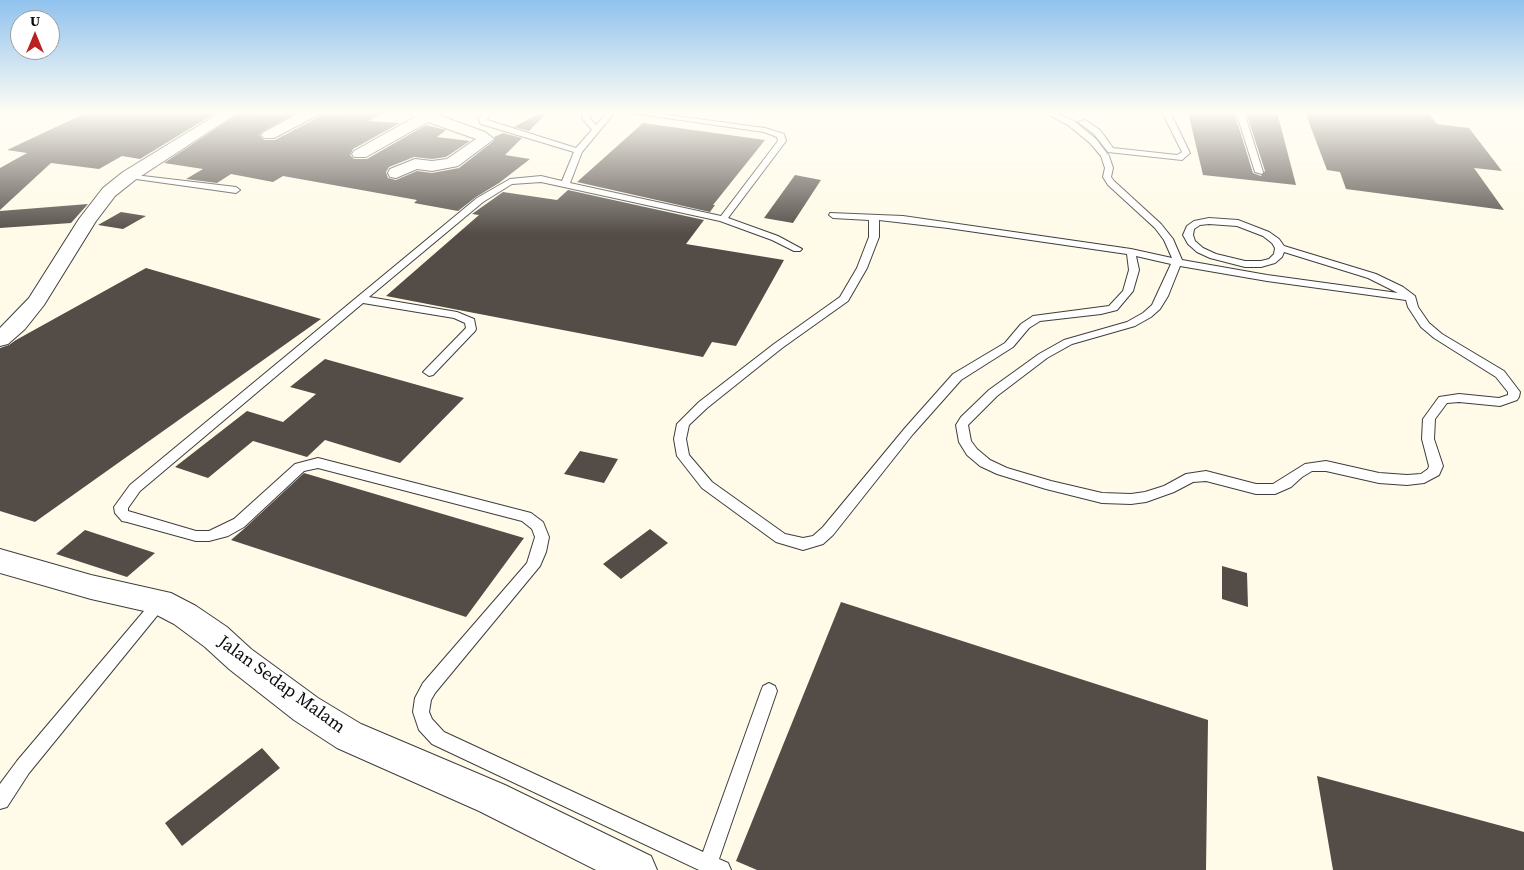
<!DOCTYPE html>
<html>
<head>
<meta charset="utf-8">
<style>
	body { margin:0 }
	#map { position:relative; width:1524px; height:870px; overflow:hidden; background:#fffbe8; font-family:"Source Serif 4",serif }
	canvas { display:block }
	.north { position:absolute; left:10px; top:10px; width:50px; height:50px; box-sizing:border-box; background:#fff; border:1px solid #9d9d9d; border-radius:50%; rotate:0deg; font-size:14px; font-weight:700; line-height:20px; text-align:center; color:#0b0b0b }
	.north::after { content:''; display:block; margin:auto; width:18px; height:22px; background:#bc2122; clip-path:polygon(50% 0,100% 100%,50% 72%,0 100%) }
</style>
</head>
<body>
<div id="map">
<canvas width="1524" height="870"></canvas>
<div class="north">U</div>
</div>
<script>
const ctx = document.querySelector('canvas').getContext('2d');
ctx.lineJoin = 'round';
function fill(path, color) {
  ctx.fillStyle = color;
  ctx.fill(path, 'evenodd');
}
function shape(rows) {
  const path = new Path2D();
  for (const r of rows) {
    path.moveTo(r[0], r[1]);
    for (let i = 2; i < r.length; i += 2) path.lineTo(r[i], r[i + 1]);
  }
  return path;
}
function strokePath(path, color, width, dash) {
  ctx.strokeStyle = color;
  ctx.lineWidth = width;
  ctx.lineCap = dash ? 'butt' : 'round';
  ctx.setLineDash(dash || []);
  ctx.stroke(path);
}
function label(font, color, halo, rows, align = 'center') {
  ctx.font = font + ' "Source Serif 4",serif';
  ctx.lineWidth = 5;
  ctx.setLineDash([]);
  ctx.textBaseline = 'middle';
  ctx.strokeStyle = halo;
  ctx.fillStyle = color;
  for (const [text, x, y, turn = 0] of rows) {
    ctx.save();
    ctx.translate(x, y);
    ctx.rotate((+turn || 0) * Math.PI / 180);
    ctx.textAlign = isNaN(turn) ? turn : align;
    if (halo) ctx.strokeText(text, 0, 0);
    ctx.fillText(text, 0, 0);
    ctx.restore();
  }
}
fill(shape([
	[88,112,217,112,140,159,122,156,99,169,51,163,0,210,0,168,27,153,7,150],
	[241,112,281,115,286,112,296,113,263,131,259,135,264,140,275,140,319,117,322,113,340,116,347,112,384,112,369,121,400,123,353,149,350,155,354,159,367,159,426,125,446,130,437,137,470,141,446,157,432,159,414,157,389,167,386,172,388,178,396,180,417,171,432,173,459,168,495,140,494,137,503,133,522,138,505,155,530,159,499,183,476,197,458,211,414,203,417,200,283,176,273,182,231,174,217,183,186,179,203,169,164,163],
	[542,112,545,115,529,131,514,127],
	[1188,112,1234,112,1253,173,1261,176,1265,171,1246,112,1277,112,1296,185,1203,175],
	[1305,112,1428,112,1437,124,1469,128,1502,171,1474,168,1504,210,1346,189,1340,172,1327,170],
	[643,123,765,140,713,205,715,205,710,212,577,182],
	[795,175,821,180,793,223,764,218],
	[568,190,704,220,686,244,784,260,736,346,712,342,703,357,386,296,479,215,472,214,503,192,557,200],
	[88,204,71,223,0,228,0,211],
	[121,212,146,216,123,229,98,225],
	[146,268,321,319,35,522,0,511,0,348,9,345,16,340],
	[325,359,464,398,400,463,325,440,307,457,253,441,208,478,175,467,247,411,283,422,316,394,290,387],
	[580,451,618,459,604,483,564,474],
	[304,473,524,538,466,617,231,540,245,528],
	[650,529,668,543,621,579,603,564],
	[85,530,155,553,127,577,56,554],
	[1222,566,1247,573,1248,607,1222,599],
	[841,602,1208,720,1206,870,757,870,736,861],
	[262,748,280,768,182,846,165,823],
	[1317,776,1524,832,1524,870,1333,870]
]), '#534c47');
const service = shape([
	[483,112,490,112,487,120,576,148,592,130,582,118,583,112,591,112,590,118,596,125,608,112,615,112,582,152,570,183,721,216,778,141,777,137,764,132,625,112,646,112,765,128,784,134,786,141,728,218,778,236,802,249,800,251,794,251,772,240,720,221,541,182,512,184,483,202,369,297,457,312,474,319,476,329,475,331,433,375,429,376,423,372,466,328,465,323,454,318,363,303,140,491,128,508,128,511,196,531,209,531,234,519,295,464,318,458,531,513,543,522,549,537,546,552,540,566,435,693,431,700,429,712,432,719,444,732,703,852,761,691,763,686,769,683,775,686,777,691,719,859,728,863,731,870,699,870,432,744,419,730,413,712,415,698,423,683,527,563,535,537,532,529,522,521,318,468,304,471,244,527,228,536,209,541,196,541,127,522,122,521,115,513,114,507,130,485,477,198,510,179,541,176,562,181,574,152,481,124,478,119,483,112],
	[1044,112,1053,112,1074,121,1096,139,1109,156,1113,168,1111,177,1114,181,1161,224,1173,239,1182,260,1267,275,1398,293,1368,278,1284,252,1282,257,1275,263,1261,267,1245,267,1210,258,1197,252,1188,244,1183,235,1187,226,1194,221,1209,218,1238,220,1269,232,1279,239,1284,246,1376,274,1403,287,1415,296,1418,307,1429,323,1442,334,1504,371,1520,392,1519,397,1517,400,1500,406,1459,402,1447,403,1435,419,1434,439,1443,466,1439,475,1424,483,1407,485,1379,483,1326,471,1312,471,1302,477,1291,487,1275,494,1256,494,1206,481,1193,482,1174,492,1146,502,1131,504,1102,503,1046,489,997,474,980,466,967,455,959,442,956,425,961,417,989,390,1039,354,1064,340,1127,322,1143,313,1152,305,1171,264,1136,256,1139,270,1133,291,1117,310,1101,314,1040,321,1029,328,1013,347,961,380,913,434,833,535,823,544,803,550,776,542,702,488,677,456,674,439,677,424,699,402,774,344,840,297,857,268,869,237,869,220,833,218,829,215,830,213,903,216,1131,249,1172,258,1164,240,1155,228,1108,185,1103,177,1105,168,1101,156,1090,143,1068,125,1044,112],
	[879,220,948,228,1127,254,1129,270,1123,291,1109,306,1033,316,1021,324,1005,343,953,374,905,428,823,527,813,536,803,538,785,534,712,482,689,455,686,439,689,425,707,408,782,348,848,301,867,268,879,237,879,220],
	[1209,224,1237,226,1263,236,1272,243,1275,248,1274,254,1269,259,1261,261,1245,261,1216,254,1203,248,1195,241,1193,235,1194,229,1200,225,1209,224],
	[1180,266,1267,281,1406,300,1408,307,1421,327,1434,338,1496,377,1508,392,1508,395,1499,398,1459,394,1439,397,1423,419,1422,439,1429,466,1428,469,1421,474,1407,475,1379,473,1326,461,1305,464,1273,484,1256,484,1206,471,1186,474,1164,486,1145,492,1131,494,1102,493,1051,481,1007,468,990,460,977,449,971,441,968,425,997,396,1047,358,1072,344,1135,326,1151,317,1160,309,1168,296,1180,266],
	[1162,112,1170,112,1190,153,1182,160,1108,152,1094,134,1078,122,1085,120,1100,130,1113,148,1177,155,1182,152,1162,112],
	[1236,112,1244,112,1263,172,1262,174,1255,172,1236,112],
	[126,174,236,187,240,190,236,193,129,178,125,176,126,174],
	[160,596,165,598,168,602,165,606,29,773,7,807,0,809,0,784,17,761,155,598,160,596]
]);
const minor = shape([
	[221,112,239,112,135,180,115,196,96,221,44,305,25,329,8,344,0,346,0,328,29,298,79,219,103,188,123,172,221,112],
	[301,112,320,112,318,115,274,138,264,138,261,135,264,132,301,112],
	[407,112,433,113,485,132,494,139,458,166,432,171,417,169,396,178,390,177,388,173,390,169,415,159,432,161,447,159,476,139,428,122,366,157,354,157,352,154,354,151,415,117,407,112],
	[0,549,91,575,171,593,196,606,227,627,251,649,318,698,361,724,505,785,651,856,657,870,596,870,479,811,337,748,294,720,229,669,205,647,174,624,153,613,91,599,0,573,0,549]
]);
strokePath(service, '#3e3e3e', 2);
strokePath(minor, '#3e3e3e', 2);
fill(service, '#fff');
fill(minor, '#fff');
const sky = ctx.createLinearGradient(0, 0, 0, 234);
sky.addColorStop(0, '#90c2ee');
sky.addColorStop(0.48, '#fffdf5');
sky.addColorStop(1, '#fffdf500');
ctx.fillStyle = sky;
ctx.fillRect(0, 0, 1524, 234);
label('18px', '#0b0b0b', '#fff', [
	["Jalan Sedap Malam",281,685,36]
]);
</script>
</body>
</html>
